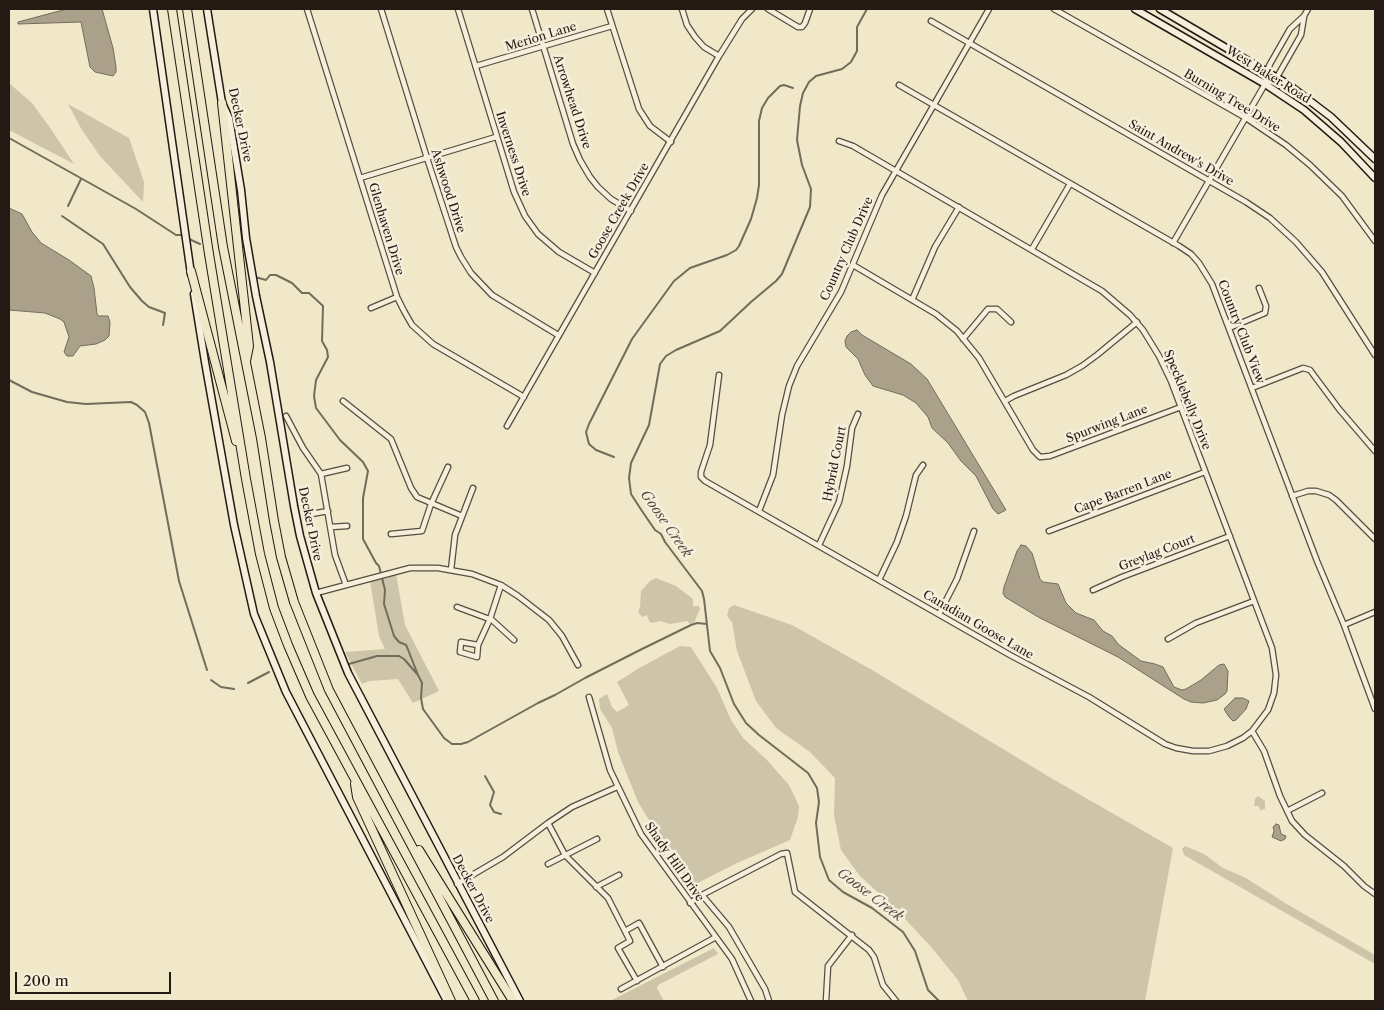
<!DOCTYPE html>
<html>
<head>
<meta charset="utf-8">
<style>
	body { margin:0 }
	#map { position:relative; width:1384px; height:1010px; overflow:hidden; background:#f1e7c9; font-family:"Libre Caslon Text",serif }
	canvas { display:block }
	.frame { position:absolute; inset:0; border:10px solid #241913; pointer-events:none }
	.scale { position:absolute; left:15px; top:972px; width:156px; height:22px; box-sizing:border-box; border:2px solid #241913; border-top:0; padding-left:6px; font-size:15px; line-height:18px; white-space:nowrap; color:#241913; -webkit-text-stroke:4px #f6efdc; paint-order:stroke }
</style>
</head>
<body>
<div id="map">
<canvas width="1384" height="1010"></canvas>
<div class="frame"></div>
<div class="scale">200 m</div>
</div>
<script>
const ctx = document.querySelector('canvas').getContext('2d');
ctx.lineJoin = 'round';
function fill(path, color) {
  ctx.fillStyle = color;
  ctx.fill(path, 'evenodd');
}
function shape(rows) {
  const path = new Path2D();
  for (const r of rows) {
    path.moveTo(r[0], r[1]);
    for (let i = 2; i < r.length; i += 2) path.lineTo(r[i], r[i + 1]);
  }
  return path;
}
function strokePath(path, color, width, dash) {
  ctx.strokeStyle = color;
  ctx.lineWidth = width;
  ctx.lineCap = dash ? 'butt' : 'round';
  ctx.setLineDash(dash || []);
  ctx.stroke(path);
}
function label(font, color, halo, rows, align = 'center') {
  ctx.font = font + ' "Libre Caslon Text",serif';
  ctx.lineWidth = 5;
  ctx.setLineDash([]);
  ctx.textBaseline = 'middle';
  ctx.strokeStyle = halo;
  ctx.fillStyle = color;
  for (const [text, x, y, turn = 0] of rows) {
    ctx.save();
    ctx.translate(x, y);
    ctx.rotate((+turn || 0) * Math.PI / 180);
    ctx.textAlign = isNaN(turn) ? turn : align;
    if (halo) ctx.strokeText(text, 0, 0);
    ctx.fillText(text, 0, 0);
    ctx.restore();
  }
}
fill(shape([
	[9,83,32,103,51,129,74,164,9,130],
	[68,104,129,138,144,182,143,202,100,156,82,130],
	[396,574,405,625,439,691,413,703,398,679,369,681,362,684,345,652,385,649,379,636,370,581],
	[656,578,676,586,693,599,693,606,699,606,700,609,694,623,690,624,687,621,670,624,660,621,652,623,649,621,647,615,642,617,638,612,640,607,641,591,650,581],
	[734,605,792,625,872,670,1051,778,1173,848,1145,1001,968,1001,958,980,932,948,895,908,860,876,841,850,834,815,835,778,810,752,776,728,756,701,737,651,732,622,727,616,729,608],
	[680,646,691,647,717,688,731,720,743,738,766,759,789,785,799,806,798,817,790,840,737,863,690,887,638,802,618,752,612,728,600,709,599,699,607,694,612,707,617,712,629,705,617,682,641,667],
	[1258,796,1265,801,1265,809,1260,810,1259,806,1254,806,1255,799],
	[1185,846,1204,854,1223,868,1246,878,1285,903,1375,955,1375,964,1184,855,1182,849],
	[714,948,718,954,714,956,658,985,657,988,664,1001,610,1001]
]), '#cec4aa');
const water = shape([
	[67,9,102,9,113,48,116,67,116,72,113,76,95,72,90,67,81,22,18,24,18,22,67,9],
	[9,208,22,214,32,232,41,243,69,260,91,276,94,288,97,314,99,316,108,316,110,322,109,336,105,340,96,344,80,346,73,356,67,356,64,352,69,337,64,322,60,319,45,313,9,310,9,208],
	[857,330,862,335,911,364,927,379,1006,510,998,514,993,509,976,476,961,461,948,443,932,428,928,417,916,403,903,395,873,386,865,375,858,359,846,347,845,341,847,336,851,332,857,330],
	[1021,545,1026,546,1032,553,1040,579,1043,582,1058,584,1066,603,1076,613,1094,620,1103,631,1112,636,1119,645,1141,661,1155,664,1163,667,1174,687,1182,690,1186,689,1201,680,1219,665,1224,664,1228,671,1227,691,1225,694,1217,700,1203,703,1191,702,1184,699,1118,657,1040,618,1005,597,1003,593,1004,587,1017,551,1021,545],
	[1235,698,1243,698,1249,701,1246,709,1236,720,1233,721,1229,717,1224,709,1235,698],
	[1276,824,1279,825,1281,834,1286,836,1285,839,1281,841,1272,837,1274,831,1273,827,1276,824]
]);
fill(water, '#aba18b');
strokePath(water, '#756b5b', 1);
strokePath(shape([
	[867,9,857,27,857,51,851,62,842,69,816,76,809,82,803,93,800,106,797,140,802,165,811,189,810,207,782,274,776,281,751,302,720,331,676,350,666,356,660,364,649,425,631,463,629,478,631,494,642,511,655,530,661,534,665,542,702,591,704,599,710,651,720,668,734,704,746,723,759,735,808,773,817,788,819,802,816,823,820,857,829,880,843,892,872,908,903,932,915,951,928,990,939,1001],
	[9,138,136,209,176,235,183,235],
	[68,206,81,179],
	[62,216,103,244,130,287,142,301,149,307,165,313,163,325],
	[189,239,200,244],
	[255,277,266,280,270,275,276,275,292,283,302,293,309,293,323,306,322,341,327,350,328,357,316,380,314,396,316,408,340,440,363,462,368,471,363,498,363,539,376,563,379,566,385,590,384,604,394,636,399,642,406,645,407,647,418,675],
	[9,380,32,392,67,402,86,404,131,402,137,405,145,412,149,423,179,581,207,670],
	[614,457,596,450,589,444,586,432,589,424,632,339,674,281,690,268,727,255,736,250,739,246,751,219,757,198,759,185,759,121,762,108,768,98,780,86,784,85,793,88],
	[349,664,377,656,399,656,404,659,418,675,422,683,421,698,423,709,444,738,452,744,461,744,468,742,538,703,555,695,585,678,640,650,691,625,697,623,707,624],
	[211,680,221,687,234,689],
	[248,683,269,672],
	[485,776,494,792,490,805,494,812,501,814]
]), '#756b5b', 2);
const minor = shape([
	[307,9,397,297,404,311,412,325,433,344,524,397],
	[381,9,427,158,456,247,461,257,471,273,492,295,558,335],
	[458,9,514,192,525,216,538,234,559,252,595,273],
	[532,9,573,144,580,160,590,177,598,187,611,199,631,211],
	[607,9,639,109,650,126,671,142],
	[682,9,687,25,695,37,704,47,719,56],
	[768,9,798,27,802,27,805,23,810,9],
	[1054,9,1246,118,1286,145,1310,165,1342,196,1375,241],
	[931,21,1246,202,1270,218,1296,242,1322,272,1375,355],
	[476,66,612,26],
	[1265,84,1277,77,1301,35,1304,17],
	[899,85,1179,246,1191,254,1199,263,1212,284,1317,561,1344,625,1375,709],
	[360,178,496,137],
	[1173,243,1265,84,1267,71,1270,64,1290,29,1304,16,1308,9],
	[1032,249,1070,184],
	[853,265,936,314,957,331,979,358,1033,450,1040,457,1050,456,1181,407],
	[912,300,935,247,959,207],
	[371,308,397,297],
	[1229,328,1265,313,1266,306,1259,288],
	[963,339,988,309,997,309,1011,322],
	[719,375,710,445,701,472,701,477,705,481,1010,655,1089,697,1165,744,1176,748,1193,751,1209,751,1227,746,1243,738,1252,731,1268,710,1274,693,1276,675,1272,648,1171,381,1159,356,1143,330,1130,315,1102,291,853,146,839,141],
	[1252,388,1303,368,1310,370,1339,409,1375,451],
	[343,401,391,439,411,488,417,497,462,516],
	[1005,401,1014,396,1066,375,1082,366,1097,355,1137,322],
	[286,416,303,448,321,474,335,555,346,585],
	[507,426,719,56,742,19,752,9],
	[321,474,347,468],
	[1292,496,1308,491,1316,491,1329,495,1336,500,1375,539],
	[759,511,773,475,782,415,789,386,797,366,841,292,882,195,989,9],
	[306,515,328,511],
	[331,527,347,526],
	[1049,531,1205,472],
	[391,534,422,531,431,504,448,467],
	[819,545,839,502,847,466,852,428,858,414],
	[451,570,455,535,473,488],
	[879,580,897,542,906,516,916,475,923,465],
	[1093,590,1122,577,1230,536],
	[316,593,410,568,438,568,472,574,501,585,518,596,549,620,562,636,578,665],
	[457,607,492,620,514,640],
	[939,614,957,579,974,531],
	[1344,625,1375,612],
	[1168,639,1196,623,1254,601],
	[478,645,461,642,460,652,477,657,478,645,490,619,501,585],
	[589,697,610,770,641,834,732,959,751,1001],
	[1252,731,1264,751,1280,796,1292,821,1305,835,1344,866,1364,886,1375,894],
	[1287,811,1322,793],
	[548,823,565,855,608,898,630,941,618,948,637,981],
	[548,864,597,839],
	[457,884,503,857,548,823,572,807,617,787],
	[596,887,619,875],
	[702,895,729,927,765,989,769,1001],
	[690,903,702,895,781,854,787,853,795,892,869,950,874,957,883,985,896,1001],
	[625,931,639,923,663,967],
	[621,989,716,937],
	[826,1001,828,966,852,935]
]);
const secondary = shape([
	[153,9,191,274],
	[207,9,222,103,229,118,241,190,246,238,256,296,270,362,294,506,300,536,316,593,348,673,520,1001],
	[1135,9,1265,84,1304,110,1341,142,1375,178],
	[1160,9,1289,85,1331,117,1375,159],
	[194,294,205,362,234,525,254,614,286,692,447,1001]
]);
const motorway = shape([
	[172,9,209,254,246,479,260,554,274,608,288,645,310,696,475,1001],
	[187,9,223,247,261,438,274,521,281,557,294,602,329,690,494,1001],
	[222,103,249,346,246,361],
	[191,271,236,441],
	[355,784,357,797,451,1001],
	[419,850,513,1001]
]);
strokePath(minor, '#574c40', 7);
strokePath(secondary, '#241913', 9);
strokePath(motorway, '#241913', 10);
strokePath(minor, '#f6efdc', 4.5);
strokePath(secondary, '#f6efdc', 6);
strokePath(motorway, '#f1e7c9', 8);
label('12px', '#241913', '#f6efdc', [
	["Merion Lane",541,37,-17],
	["West Baker Road",1268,75,32],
	["Burning Tree Drive",1232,101,31],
	["Arrowhead Drive",572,102,72],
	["Decker Drive",240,125,78],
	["Saint Andrew's Drive",1181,153,30],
	["Inverness Drive",513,154,72],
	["Ashwood Drive",448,191,72],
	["Goose Creek Drive",619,211,-60],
	["Glenhaven Drive",386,229,73],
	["Country Club Drive",847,249,-66],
	["Country Club View",1241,332,69],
	["Specklebelly Drive",1187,400,68],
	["Spurwing Lane",1107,424,-21],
	["Hybrid Court",835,464,-79],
	["Cape Barren Lane",1123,492,-21],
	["Decker Drive",310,524,78],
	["Greylag Court",1157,553,-21],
	["Canadian Goose Lane",978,625,30],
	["Shady Hill Drive",674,862,55],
	["Decker Drive",473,889,62]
]);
label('italic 14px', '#5a4f43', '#f6efdc', [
	["Goose Creek",666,524,55],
	["Goose Creek",870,895,37]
]);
</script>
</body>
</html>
